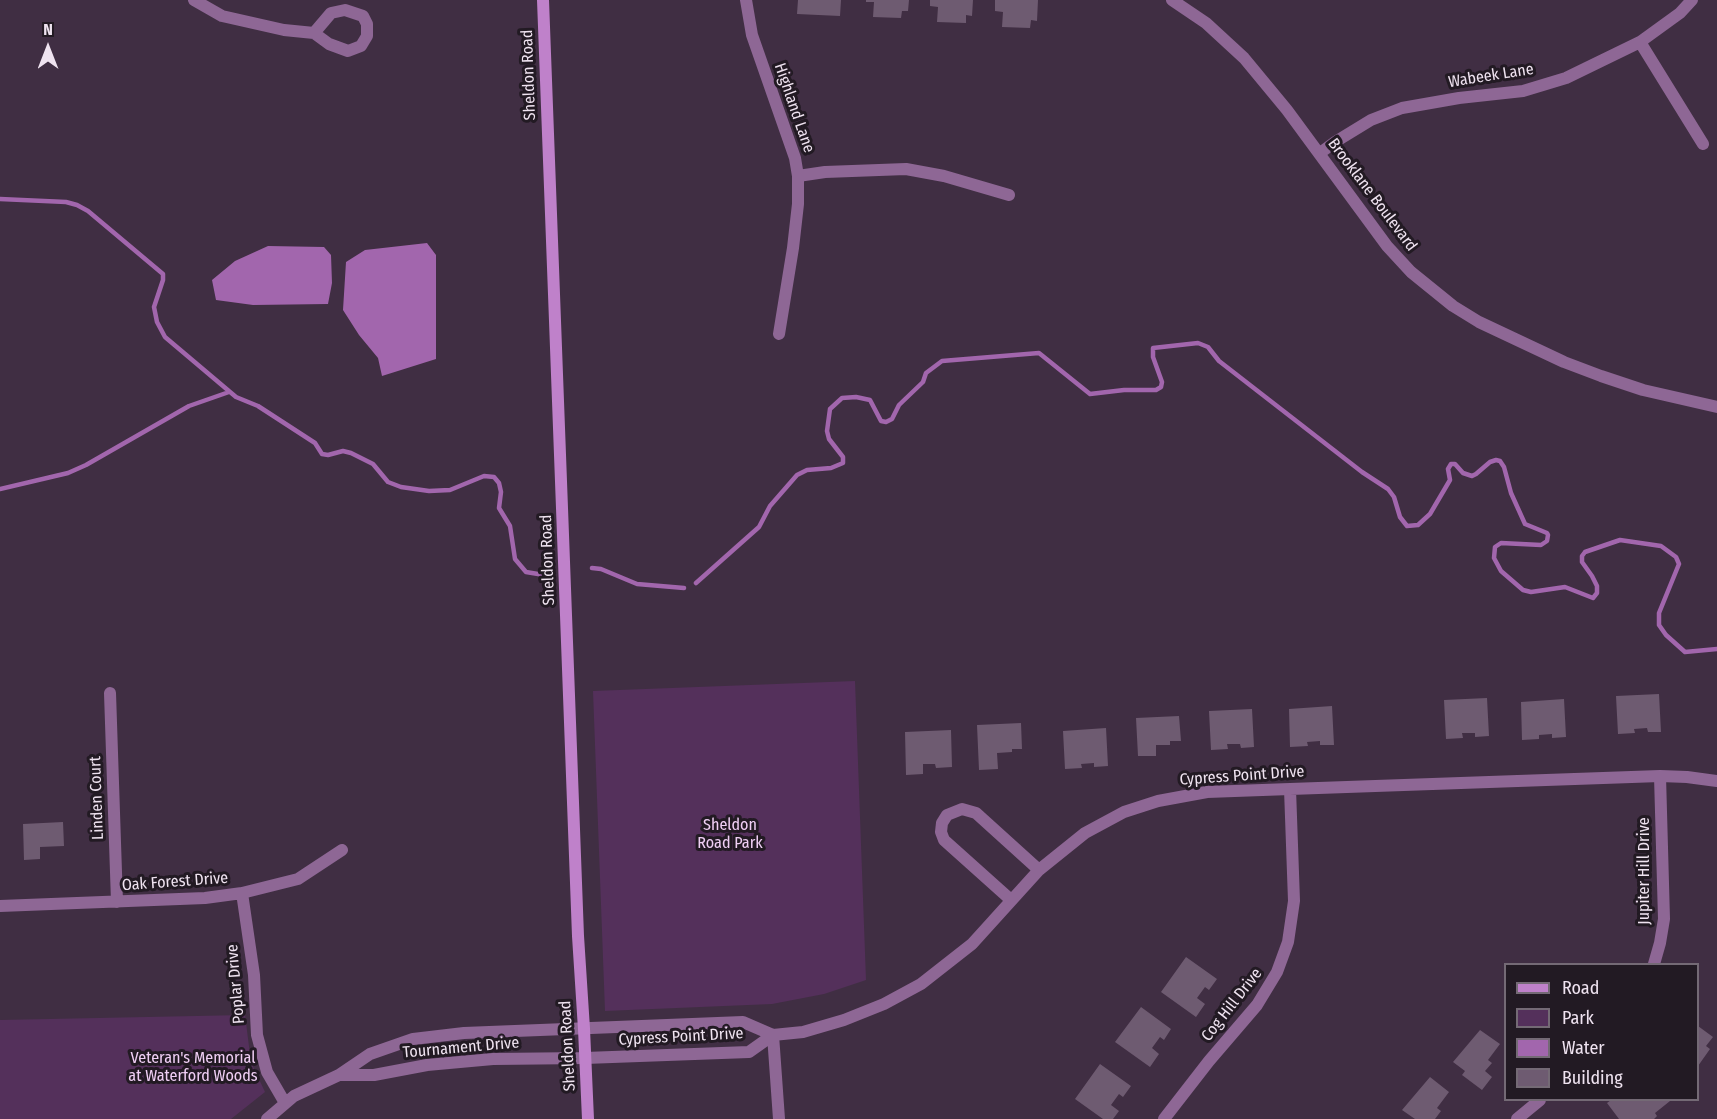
<!DOCTYPE html>
<html>
<head>
<meta charset="utf-8">
<style>
	body { margin:0 }
	#map { position:relative; width:1717px; height:1119px; overflow:hidden; background:#402e43; font-family:"Fira Sans Condensed",sans-serif }
	canvas { display:block }
	.legend { position:absolute; left:1504px; top:963px; width:195px; height:138px; box-sizing:border-box; background:#221a23; border:2px solid #746a75; margin:0; padding:8px 10px; list-style:none; font-size:18px; color:#efe3f0 }
	.legend li { display:flex; align-items:center; gap:12px; height:30px }
	.legend b { width:30px; border:2px solid #746a75 }
	.north { position:absolute; left:18px; top:18px; width:60px; height:60px; -webkit-text-stroke:4px #221a23; paint-order:stroke; rotate:0deg; font-size:16px; font-weight:700; line-height:24px; text-align:center; color:#efe3f0 }
	.north::after { content:''; display:block; margin:auto; width:21px; height:27px; background:#efe3f0; clip-path:polygon(50% 0,100% 100%,50% 72%,0 100%) }
</style>
</head>
<body>
<div id="map">
<canvas width="1717" height="1119"></canvas>
<ul class="legend">
<li><b style="height:8px;background:#bf81ca"></b>Road</li>
<li><b style="height:16px;background:#54305b"></b>Park</li>
<li><b style="height:16px;background:#a266ad"></b>Water</li>
<li><b style="height:16px;background:#6e5b71"></b>Building</li>
</ul>
<div class="north">N</div>
</div>
<script>
const ctx = document.querySelector('canvas').getContext('2d');
ctx.lineJoin = 'round';
function fill(path, color) {
  ctx.fillStyle = color;
  ctx.fill(path, 'evenodd');
}
function shape(rows) {
  const path = new Path2D();
  for (const r of rows) {
    path.moveTo(r[0], r[1]);
    for (let i = 2; i < r.length; i += 2) path.lineTo(r[i], r[i + 1]);
  }
  return path;
}
function strokePath(path, color, width, dash) {
  ctx.strokeStyle = color;
  ctx.lineWidth = width;
  ctx.lineCap = dash ? 'butt' : 'round';
  ctx.setLineDash(dash || []);
  ctx.stroke(path);
}
function label(font, color, halo, rows, align = 'center') {
  ctx.font = font + ' "Fira Sans Condensed",sans-serif';
  ctx.lineWidth = 6;
  ctx.setLineDash([]);
  ctx.textBaseline = 'middle';
  ctx.strokeStyle = halo;
  ctx.fillStyle = color;
  for (const [text, x, y, turn = 0] of rows) {
    ctx.save();
    ctx.translate(x, y);
    ctx.rotate((+turn || 0) * Math.PI / 180);
    ctx.textAlign = isNaN(turn) ? turn : align;
    if (halo) ctx.strokeText(text, 0, 0);
    ctx.fillText(text, 0, 0);
    ctx.restore();
  }
}
fill(shape([
	[855,681,866,980,824,994,772,1004,605,1011,593,691],
	[245,1015,251,1062,265,1092,231,1119,0,1119,0,1020]
]), '#54305b');
fill(shape([
	[427,243,436,255,436,359,382,376,378,358,359,335,343,310,346,262,365,250],
	[268,246,324,247,331,255,332,283,328,304,253,305,216,300,212,280,235,261]
]), '#a266ad');
strokePath(shape([
	[0,199,66,202,77,205,88,211,163,274,163,280,154,307,157,322,165,337,236,397,258,406,315,443,322,454,328,455,343,451,351,453,373,464,388,482,401,487,429,491,450,490,484,476,494,477,499,483,501,492,499,508,510,526,515,559,526,572,544,575],
	[0,489,68,473,86,465,189,406,229,392],
	[592,568,601,569,637,584,684,588],
	[696,583,759,527,770,506,797,475,807,470,831,468,843,463,843,457,829,439,827,431,830,409,842,398,856,397,870,400,881,421,886,422,892,419,899,405,923,382,926,373,942,361,1039,353,1090,394,1124,390,1156,390,1161,387,1162,382,1153,357,1153,348,1198,343,1208,347,1219,361,1362,472,1388,489,1394,497,1400,517,1407,526,1418,525,1430,514,1450,480,1448,469,1451,464,1455,464,1463,473,1472,476,1476,474,1490,462,1496,460,1500,461,1504,467,1511,493,1525,524,1547,533,1548,535,1547,541,1541,545,1501,543,1495,547,1494,558,1501,571,1523,590,1531,592,1565,587,1593,598,1597,593,1597,586,1592,576,1582,562,1582,556,1585,552,1620,540,1661,546,1676,557,1679,564,1659,613,1659,625,1666,635,1685,652,1717,649]
]), '#a266ad', 4.5);
fill(shape([
	[798,0,841,0,840,16,797,14],
	[866,0,909,0,908,11,902,11,901,18,873,17,874,2,866,2],
	[930,0,973,0,972,16,966,15,966,23,937,22,938,7,930,6],
	[995,0,1038,0,1037,21,1031,20,1030,28,1002,27,1003,12,995,11],
	[1659,694,1661,732,1648,732,1647,728,1634,729,1635,733,1618,734,1616,696],
	[1487,698,1489,736,1475,737,1475,733,1462,733,1463,738,1446,739,1444,700],
	[1564,699,1566,737,1552,738,1552,734,1539,735,1539,739,1522,740,1521,702],
	[1332,706,1334,745,1320,745,1320,741,1307,742,1308,746,1290,747,1289,709],
	[1252,709,1254,747,1241,748,1240,744,1227,744,1228,749,1211,750,1209,711],
	[1179,716,1181,741,1170,741,1170,745,1156,745,1156,756,1138,756,1136,718],
	[1021,723,1022,749,1012,749,1012,752,997,753,998,769,979,770,977,725],
	[1106,728,1108,766,1094,767,1094,763,1081,764,1082,768,1065,769,1063,731],
	[951,730,952,767,936,768,935,764,923,764,923,774,906,775,905,732],
	[63,822,64,846,40,847,40,859,24,860,23,824],
	[1186,957,1217,979,1209,990,1205,987,1197,998,1205,1004,1196,1017,1161,992],
	[1141,1007,1171,1029,1164,1040,1160,1037,1152,1048,1159,1054,1150,1067,1115,1042],
	[1698,1026,1713,1037,1706,1046,1710,1049,1698,1066],
	[1480,1030,1500,1044,1488,1060,1492,1063,1485,1071,1492,1077,1482,1090,1462,1075,1465,1071,1453,1062],
	[1100,1064,1131,1086,1123,1097,1119,1094,1111,1105,1119,1111,1113,1119,1103,1119,1075,1099],
	[1430,1077,1449,1092,1437,1108,1441,1111,1435,1119,1415,1119,1402,1110],
	[1611,1100,1626,1100,1628,1101,1630,1100,1669,1100,1670,1101,1655,1113,1657,1116,1654,1119,1619,1119,1607,1103]
]), '#6e5b71');
strokePath(shape([
	[194,0,222,16,284,30,314,33,329,44,348,51,361,46,367,36,367,24,363,16,345,10,331,13,314,33],
	[746,0,752,35,795,158,798,176,798,204,793,248,779,334],
	[1172,0,1206,23,1244,58,1287,110,1387,246,1411,272,1453,306,1479,322,1564,362,1601,376,1643,390,1717,407],
	[1640,42,1703,144],
	[1320,153,1335,142,1371,120,1402,108,1459,98,1523,91,1566,78,1640,42,1680,13,1692,0],
	[798,176,825,172,906,169,944,176,1009,195],
	[110,693,117,902],
	[242,893,254,975,257,1035,267,1072,285,1103],
	[1011,900,944,840,941,832,942,823,947,815,962,809,976,813,1039,870],
	[0,906,205,898,242,893,298,879,342,850],
	[1654,964,1660,943,1664,919,1660,776],
	[773,1035,779,1119],
	[339,1075,374,1075,427,1065,493,1059,585,1058,749,1052,773,1035],
	[267,1119,294,1096,339,1075,370,1054,413,1039,464,1033,743,1022,773,1035,803,1032,844,1020,884,1004,921,984,972,944,1039,870,1085,833,1124,812,1158,801,1207,792,1290,789,1660,776,1687,777,1717,781],
	[1164,1119,1209,1061,1257,1005,1277,972,1288,942,1294,901,1290,789],
	[1517,1119,1540,1100]
]), '#8e6795', 12);
strokePath(shape([
	[543,0,578,936,584,1029,588,1119]
]), '#bf81ca', 12);
label('16px', '#efe3f0', '#221a23', [
	["Sheldon Road",529,75,-92],
	["Wabeek Lane",1491,76,-9],
	["Highland Lane",794,108,71],
	["Brooklane Boulevard",1372,195,53],
	["Sheldon Road",548,560,-92],
	["Cypress Point Drive",1242,776,-4],
	["Linden Court",97,798,-92],
	["Jupiter Hill Drive",1645,871,-90],
	["Oak Forest Drive",175,882,-4],
	["Poplar Drive",236,984,-95],
	["Cog Hill Drive",1232,1005,-52],
	["Cypress Point Drive",681,1037,-3],
	["Sheldon Road",568,1046,-93],
	["Tournament Drive",461,1048,-5]
]);
label('16px', '#f0cff5', '#221a23', [
	["Sheldon",730,826],
	["Road Park",730,844],
	["Veteran's Memorial",193,1059],
	["at Waterford Woods",193,1077]
]);
</script>
</body>
</html>
